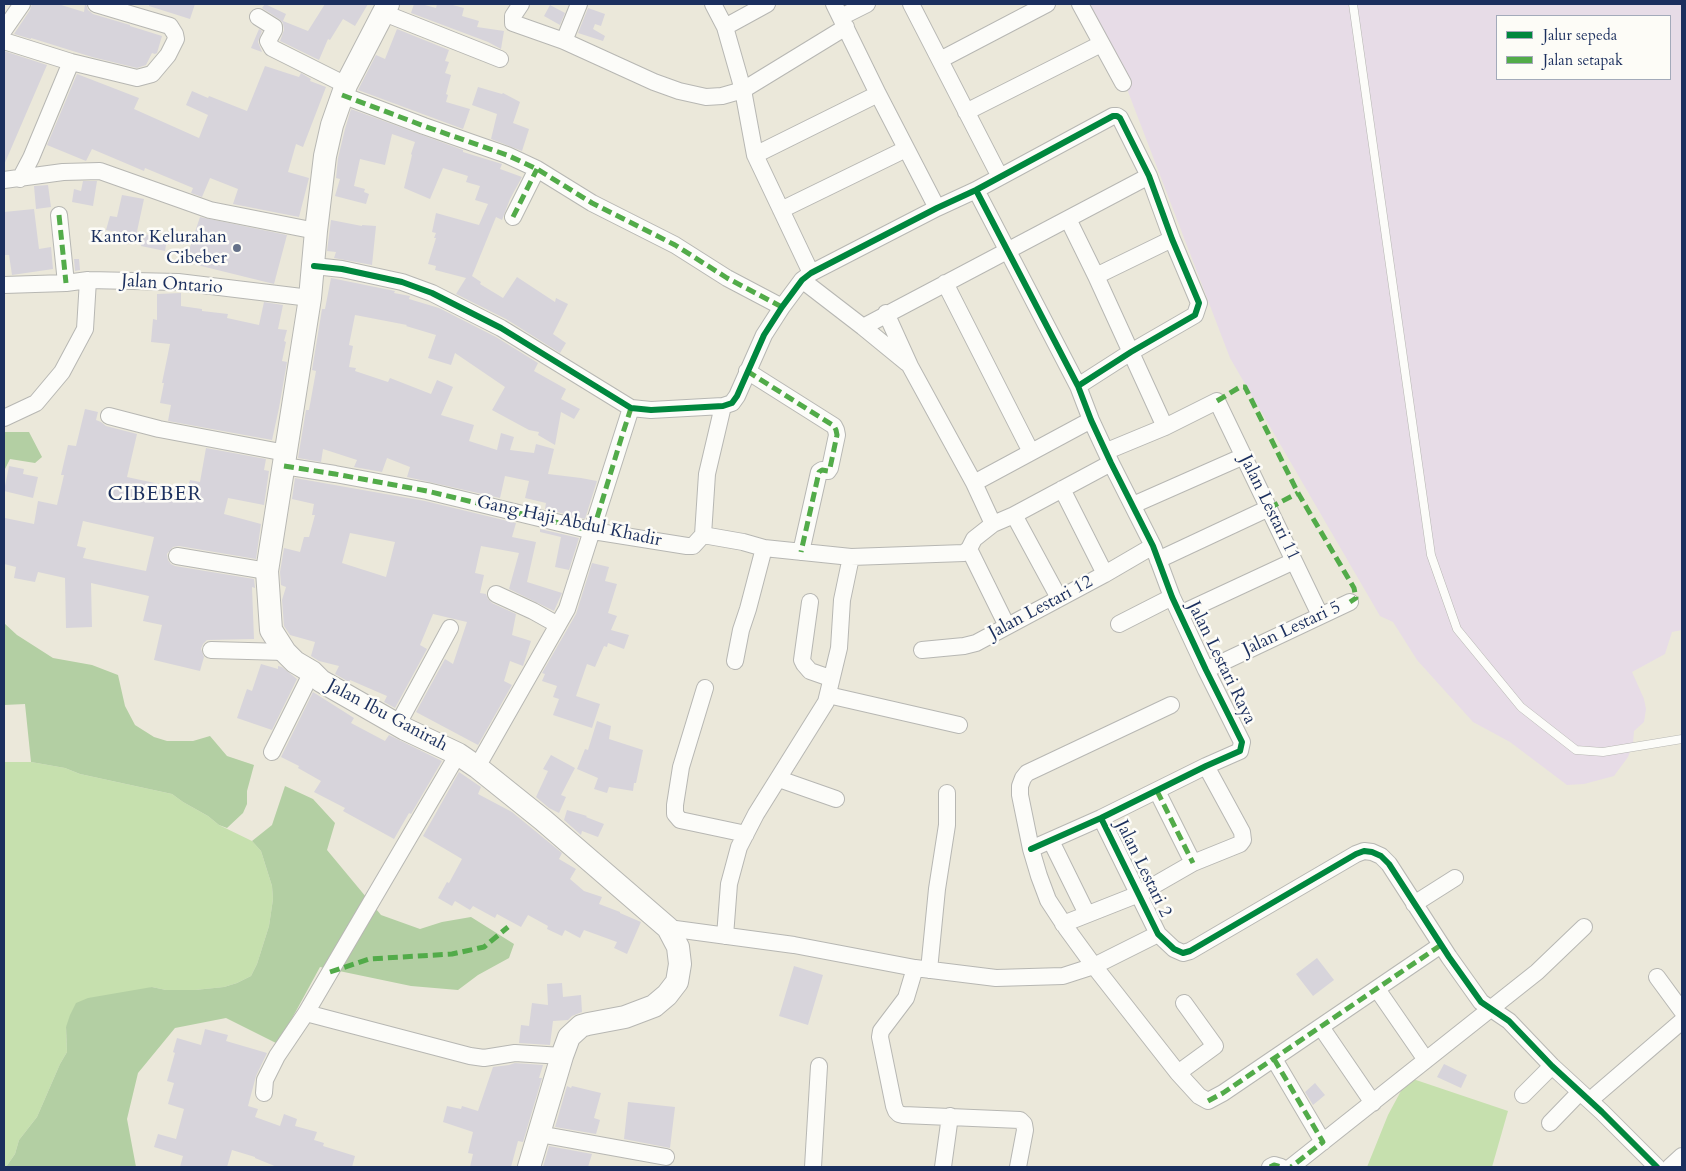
<!DOCTYPE html>
<html>
<head>
<meta charset="utf-8">
<style>
	body { margin:0 }
	#map { position:relative; width:1686px; height:1171px; overflow:hidden; background:#ebe8da; font-family:Cardo,serif }
	canvas { display:block }
	.frame { position:absolute; inset:0; border:5px solid #1b2f5e; pointer-events:none }
	.legend { position:absolute; left:1496px; top:15px; width:175px; height:65px; box-sizing:border-box; background:#fdfcf7; border:1px solid #a3aaba; margin:0; padding:6px 9px; list-style:none; font-size:15px; color:#1b2f5e }
	.legend li { display:flex; align-items:center; gap:10px; height:25px }
	.legend b { width:25px; border:1px solid #a3aaba }
</style>
</head>
<body>
<div id="map">
<canvas width="1686" height="1171"></canvas>
<div class="frame"></div>
<ul class="legend">
<li><b style="height:6px;background:#00873e"></b>Jalur sepeda</li>
<li><b style="height:6px;background:#52ab49"></b>Jalan setapak</li>
</ul>
</div>
<script>
const ctx = document.querySelector('canvas').getContext('2d');
ctx.lineJoin = 'round';
function fill(path, color) {
  ctx.fillStyle = color;
  ctx.fill(path, 'evenodd');
}
function shape(rows) {
  const path = new Path2D();
  for (const r of rows) {
    path.moveTo(r[0], r[1]);
    for (let i = 2; i < r.length; i += 2) path.lineTo(r[i], r[i + 1]);
  }
  return path;
}
function strokePath(path, color, width, dash) {
  ctx.strokeStyle = color;
  ctx.lineWidth = width;
  ctx.lineCap = dash ? 'butt' : 'round';
  ctx.setLineDash(dash || []);
  ctx.stroke(path);
}
function label(font, color, halo, rows, align = 'center') {
  ctx.font = font + ' Cardo,serif';
  ctx.lineWidth = 5;
  ctx.setLineDash([]);
  ctx.textBaseline = 'middle';
  ctx.strokeStyle = halo;
  ctx.fillStyle = color;
  for (const [text, x, y, turn = 0] of rows) {
    ctx.save();
    ctx.translate(x, y);
    ctx.rotate((+turn || 0) * Math.PI / 180);
    ctx.textAlign = isNaN(turn) ? turn : align;
    if (halo) ctx.strokeText(text, 0, 0);
    ctx.fillText(text, 0, 0);
    ctx.restore();
  }
}
fill(shape([
	[1086,4,1682,4,1682,630,1672,632,1665,654,1632,672,1644,699,1646,709,1644,722,1634,731,1633,744,1628,757,1614,776,1584,784,1567,785,1510,742,1473,722,1417,660,1393,622,1380,616,1230,358,1114,55],
	[1497,16,1670,16,1670,79,1497,79]
]), '#e7dce7');
fill(shape([
	[4,762,31,762,65,768,80,774,172,794,183,802,208,816,219,825,252,841,261,851,272,886,273,899,269,926,257,964,251,976,237,983,224,987,195,990,166,990,152,987,66,1027,67,1052,60,1064,37,1117,19,1140,15,1154,6,1167,4,1167],
	[1413,1079,1508,1111,1492,1167,1367,1167,1388,1115,1402,1089]
]), '#c6e0ae');
fill(shape([
	[4,432,29,432,42,457,35,463,10,459,4,471],
	[4,623,17,635,53,658,92,665,118,675,125,706,135,725,154,737,167,741,193,741,210,736,227,756,254,765,247,791,247,804,243,813,227,828,219,825,208,816,183,802,172,794,80,774,65,768,31,762,25,704,4,705],
	[285,786,313,799,335,823,327,850,381,915,420,929,442,922,471,917,514,944,509,958,478,975,458,990,411,986,320,967,278,1044,226,1018,175,1028,138,1073,127,1119,136,1167,6,1167,15,1154,19,1140,37,1117,60,1064,67,1052,66,1027,70,1015,76,1003,88,998,152,987,166,990,195,990,224,987,237,983,251,976,257,964,269,926,273,899,272,886,261,851,252,841,272,825]
]), '#b3cfa3');
fill(shape([
	[32,4,58,4,84,12,85,4,86,4,88,10,93,14,130,25,130,26,162,36,157,53,155,54,152,53,146,65,137,68,92,57,31,38,31,39,14,34,30,10],
	[149,4,195,4,190,19,149,6],
	[265,4,286,14,283,21,308,31,325,4,368,4,355,26,343,19,330,40,328,39,319,60,280,41,284,30,283,23,279,19,262,8],
	[414,4,421,4,436,8,437,4,449,4,464,8,462,16,479,21,477,27,504,31,501,49,488,42,411,13],
	[550,5,565,13,560,25,544,16],
	[588,8,605,14,601,26,595,24,593,29,605,36,603,41,578,33],
	[259,29,262,31,258,42,262,52,251,48],
	[397,29,449,50,445,61,449,62,445,73,451,75,446,94,448,95,446,102,470,109,463,129,358,90,376,55,385,59],
	[4,51,47,65,4,165],
	[265,66,299,77,301,73,311,79,310,81,326,87,303,147,296,144,288,172,309,178,299,217,233,204,238,189,210,178,202,197,191,193,193,188,145,168,144,171,92,149,86,161,47,145,77,74,139,98,134,109,199,138,208,115,186,105,192,91,208,98,209,96,247,111],
	[478,87,502,94,503,93,520,102,513,123,529,129,522,151,491,139,497,114,472,105],
	[351,109,463,150,463,152,502,164,500,169,522,177,510,199,502,220,496,217,472,276,481,282,480,284,503,298,517,277,555,302,556,298,568,304,553,334,566,343,560,353,506,319,456,294,466,278,435,270,436,266,428,264,436,238,434,238,436,233,432,232,436,213,479,225,488,204,475,200,480,186,466,182,468,176,443,168,430,199,404,188,412,155,411,154,415,142,392,134,385,165,360,159,354,186,365,189,364,192,369,194,366,204,335,196,340,179,336,178,338,158,345,129],
	[83,181,97,181,93,206,72,202,74,189,81,191],
	[48,185,51,207,36,209,34,186],
	[122,195,144,199,136,236,106,230,110,216,117,217],
	[34,209,39,249,51,247,53,269,12,275,9,255,4,255,4,212],
	[200,217,287,235,274,284,185,262],
	[331,220,362,226,362,225,376,226,372,265,334,258,336,252,327,251],
	[144,234,167,239,165,251,141,246],
	[74,259,79,259,80,270,75,271],
	[331,278,395,291,394,293,410,296,409,299,439,308,496,337,538,363,534,371,566,389,561,399,580,409,574,419,561,412,555,445,538,435,539,432,529,430,492,410,505,387,455,353,451,365,428,358,436,335,406,326,407,325,355,315,349,345,353,346,349,367,356,368,355,371,388,382,390,378,431,394,437,380,453,387,441,415,474,425,469,441,497,450,501,433,514,437,510,450,534,453,536,444,554,449,548,474,581,478,597,481,585,519,545,509,546,503,525,498,529,481,505,476,500,498,407,477,410,467,387,458,382,472,354,467,357,460,323,449,321,462,298,458,306,410,309,410,316,371,312,370,322,309,325,309],
	[181,293,181,306,202,309,202,311,228,314,227,318,259,325,264,302,283,305,278,329,287,330,284,341,286,342,282,361,287,362,279,408,272,440,168,421,171,405,160,403,164,383,162,383,170,344,151,342,153,319,157,320,157,294],
	[85,409,98,412,96,420,101,422,106,426,137,434,127,477,187,490,190,480,200,482,206,448,266,459,264,470,269,471,264,505,228,498,224,514,261,524,256,559,179,546,173,547,167,554,168,560,171,564,175,566,254,579,255,588,252,587,254,639,207,640,203,644,201,649,204,657,200,671,154,660,162,625,143,621,149,596,91,583,92,627,66,628,65,578,38,572,35,582,14,578,16,567,4,564,4,525,5,518,34,524,38,501,57,505,64,475,61,475,68,445,76,446],
	[83,521,154,537,146,571,83,558,86,548,77,546],
	[9,466,24,469,23,474,38,477,33,498,4,491],
	[295,478,425,501,516,523,512,537,536,542,527,582,562,593,554,611,509,589,519,553,481,546,475,573,484,575,480,593,486,594,488,599,492,603,516,614,512,635,531,641,523,666,510,661,504,681,512,685,478,745,416,712,445,659,453,664,467,622,433,614,420,645,427,649,395,708,384,702,387,696,350,680,349,682,335,674,339,666,319,661,311,656,315,642,290,635,284,626,282,600,286,587,281,585,280,572,284,548,300,552,304,537,309,537,315,515,312,515,314,504,292,499],
	[350,533,395,542,386,577,342,563],
	[540,529,579,538,569,570,555,567,561,537,540,532],
	[592,563,609,567,605,581,617,584,608,613,617,616,611,630,629,635,624,649,608,643,607,647,604,646,595,667,587,664,576,696,600,704,592,728,553,715,559,699,553,697,557,686,542,681,545,674,542,673,576,614],
	[261,664,278,669,278,666,282,667,297,679,272,730,237,718,247,689,252,691],
	[313,692,354,718,351,723,385,741,389,735,442,761,411,814,409,813,394,839,343,811,345,808,314,792,321,781,298,768,299,766,281,757],
	[597,721,611,726,609,739,643,750,636,783,634,783,633,791,609,787,607,793,594,789,598,778,577,769,585,749,588,750],
	[551,755,575,768,561,795,566,797,559,813,549,808,536,797,548,771,543,769],
	[459,772,481,787,478,794,512,812,562,853,559,859,576,869,570,879,584,891,602,897,599,904,620,912,620,913,641,922,627,954,614,948,617,942,584,930,580,938,565,930,562,936,547,929,548,926,528,915,521,927,497,914,495,918,473,906,470,910,455,901,452,906,438,898,447,882,449,883,462,859,423,836],
	[567,810,587,816,586,817,604,824,598,837,582,831,581,835,564,820],
	[1317,958,1334,980,1313,996,1296,974],
	[794,966,823,975,808,1025,779,1016],
	[562,983,563,997,581,995,582,1012,572,1016,568,1020,553,1021,550,1045,519,1043,521,1025,529,1026,532,1003,548,1005,547,984],
	[205,1029,228,1035,226,1041,267,1053,256,1076,248,1106,258,1109,255,1117,280,1126,284,1114,297,1119,295,1126,317,1132,314,1140,324,1143,323,1146,355,1156,352,1167,277,1167,255,1158,255,1157,232,1150,227,1167,180,1167,183,1156,154,1147,158,1134,176,1139,184,1109,168,1104,174,1083,167,1081,175,1053,173,1052,177,1038,201,1045],
	[515,1063,543,1065,539,1078,542,1078,523,1142,518,1141,511,1167,470,1167,473,1154,468,1153,473,1132,443,1122,447,1106,461,1109,462,1106,478,1111,493,1067,509,1065],
	[1444,1064,1467,1075,1461,1088,1437,1077],
	[1315,1083,1325,1095,1313,1105,1305,1092],
	[567,1086,571,1088,572,1086,601,1093,594,1118,600,1120,596,1134,555,1127],
	[628,1102,675,1107,670,1148,624,1139],
	[549,1146,592,1154,588,1167,543,1167]
]), '#d7d4db');
const service = shape([
	[1353,4,1431,555,1457,629,1521,707,1576,750,1603,752,1682,739]
]);
const minor = shape([
	[521,4,513,16,513,23,564,41,654,82,679,91,706,97,722,96,743,90,846,27],
	[713,4,725,27,743,90,755,155,811,273],
	[834,4,878,94,937,208],
	[911,4,1000,177],
	[1080,4,1123,83],
	[384,13,500,59],
	[258,17,274,27,274,30,268,41,272,48,346,85],
	[841,17,867,4],
	[725,27,767,4],
	[4,30,22,4],
	[4,41,71,62,137,78,152,74,168,55,176,39,175,34,170,26,96,4],
	[564,41,579,4],
	[940,60,1047,4],
	[342,95,424,126,507,155,537,169,592,203,675,245,727,278,782,307],
	[966,112,1101,44],
	[755,155,878,94],
	[20,179,31,158,71,62],
	[4,180,63,172,100,171,210,210,316,231],
	[976,190,1078,386,1091,420,1111,463,1153,546,1172,597,1206,670,1242,742,1240,751,1206,766,1101,818,1031,849],
	[781,210,906,149],
	[59,215,66,283],
	[513,217,537,169],
	[1068,219,1096,276,1165,427],
	[314,266,342,269,402,282,432,293,501,328,631,408,651,410,723,406,732,403,737,396,764,335,782,307,802,280,811,273,937,208,976,190,1113,116,1117,116,1120,118,1149,176,1172,239,1199,303,1195,315,1131,352,1078,386],
	[1096,276,1172,239],
	[802,280,863,327,907,363],
	[945,283,1031,452],
	[4,285,66,283,88,280,178,282,310,298],
	[886,313,910,366,974,483,993,524],
	[863,327,1149,176],
	[747,371,834,426,836,430,837,435,830,468,828,471,822,470,819,472,801,552],
	[109,416,159,429,286,453],
	[4,418,36,403,62,372,85,329,88,280],
	[1107,451,1165,427,1217,401,1320,615],
	[284,466,335,474,427,491,593,531,687,546,693,546,703,535,743,542,764,548,851,557,964,553,969,549,974,539,993,524,1014,515,1111,463],
	[974,483,1091,420],
	[1062,489,1105,574],
	[1133,505,1244,456],
	[1014,515,1059,598],
	[703,535,707,474,723,406],
	[969,549,1007,626],
	[177,556,267,571],
	[1158,560,1269,508],
	[496,594,533,611,558,625],
	[810,602,802,660,804,664,810,671,830,678],
	[1180,614,1294,561],
	[1119,624,1172,597],
	[211,650,285,652],
	[922,650,964,646,976,643,1105,574,1153,546],
	[735,661,741,630,748,609,764,548],
	[1206,670,1350,602],
	[705,688,681,767,675,805,675,814,680,820,746,834],
	[828,695,959,725],
	[398,724,450,628],
	[272,752,312,672],
	[477,767,567,609,631,408],
	[779,779,836,799],
	[1157,791,1193,863],
	[1101,818,1158,934,1174,949,1183,953,1190,951,1356,854,1364,851,1372,852,1381,856,1389,864,1449,957,1481,1002,1509,1021,1552,1066,1602,1112,1657,1167],
	[1051,841,1087,914],
	[1414,904,1455,878],
	[1063,924,1139,894,1193,863,1240,844,1243,840,1242,832,1206,766],
	[668,928,794,945,915,968,996,978,1063,976,1094,966,1067,929,1048,900,1039,876,1031,849,1020,795,1020,786,1023,778,1027,773,1171,705],
	[1158,934,1094,966,1178,1073,1199,1096,1208,1101,1223,1093,1441,945],
	[725,936,729,884,739,847,756,814,826,702,839,648,842,600,851,557],
	[915,968,906,998,881,1031,880,1037,894,1106,896,1111,899,1114,903,1115,1020,1120,1024,1124,1025,1130,1018,1167],
	[929,970,937,889,947,825,947,793],
	[1657,977,1682,1011],
	[1377,989,1426,1060],
	[306,1013,470,1056,484,1058,515,1053,562,1056],
	[1321,1027,1373,1103],
	[1274,1059,1323,1142],
	[1178,1073,1215,1046,1184,1003],
	[264,1093,265,1080,277,1056,306,1013,458,754],
	[1523,1095,1552,1066],
	[1596,1095,1682,1021],
	[1550,1123,1580,1092],
	[539,1134,666,1157],
	[813,1167,819,1066],
	[943,1167,950,1116],
	[1270,1167,1274,1165,1281,1167],
	[1291,1167,1537,972,1584,927],
	[1670,1167,1682,1156]
]);
const secondary = shape([
	[388,4,346,85,332,125,325,156,316,231,310,298,267,571,271,630,285,652,295,662,312,672,321,681,405,729,458,754,477,767,543,820,668,928,678,947,680,964,677,982,667,995,654,1006,625,1017,588,1024,581,1026,569,1037,562,1056,529,1167]
]);
strokePath(service, '#b7b7b3', 9);
strokePath(minor, '#b7b7b3', 18);
strokePath(secondary, '#b7b7b3', 24);
strokePath(service, '#fcfcf9', 8);
strokePath(minor, '#fcfcf9', 16);
strokePath(secondary, '#fcfcf9', 22);
strokePath(shape([
	[342,95,424,126,507,155,537,169,592,203,675,245,727,278,782,307],
	[59,215,66,283],
	[513,217,537,169],
	[747,371,834,426,836,430,837,435,830,468,828,471,822,470,819,472,801,552],
	[1217,401,1240,387,1245,387,1298,493,1354,588,1356,598,1350,602],
	[284,466,335,474,427,491,593,531,621,439,631,408],
	[1269,508,1298,493],
	[1157,791,1193,863],
	[330,972,369,959,452,954,484,947,508,927],
	[1274,1059,1323,1142,1291,1167],
	[1208,1101,1223,1093,1441,945],
	[1270,1167,1274,1165,1281,1167]
]), '#52ab49', 5, [10, 5]);
strokePath(shape([
	[976,190,1078,386,1091,420,1111,463,1153,546,1172,597,1206,670,1242,742,1240,751,1206,766,1101,818,1031,849],
	[314,266,342,269,402,282,432,293,501,328,631,408,651,410,723,406,732,403,737,396,764,335,782,307,802,280,811,273,937,208,976,190,1113,116,1117,116,1120,118,1149,176,1172,239,1199,303,1195,315,1131,352,1078,386],
	[1101,818,1158,934,1174,949,1183,953,1190,951,1356,854,1364,851,1372,852,1381,856,1389,864,1449,957,1481,1002,1509,1021,1552,1066,1602,1112,1657,1167]
]), '#00873e', 6);
for (const [x, y, r, color] of [
	[237,248,5,"#647089"]
]) {
  const dot = new Path2D();
  dot.arc(x, y, r, 0, 2 * Math.PI);
  ctx.fillStyle = color;
  ctx.fill(dot);
  strokePath(dot, '#fdfcf7', 2);
}
label('18px', '#1b2f5e', '#fdfcf7', [
	["Kantor Kelurahan",227,238],
	["Cibeber",227,259]
], 'right');
label('18px', '#1b2f5e', '#fdfcf7', [
	["Jalan Ontario",172,285,4],
	["Jalan Lestari 11",1269,508,64],
	["Gang Haji Abdul Khadir",569,522,12],
	["Jalan Lestari 12",1041,608,-28],
	["Jalan Lestari 5",1292,629,-25],
	["Jalan Lestari Raya",1221,663,64],
	["Jalan Ibu Ganirah",387,716,28],
	["Jalan Lestari 2",1143,869,64]
]);
ctx.letterSpacing = '1px';
label('20px', '#1b2f5e', '#fdfcf7', [
	["CIBEBER",155,495]
]);
ctx.letterSpacing = '0px';
</script>
</body>
</html>
